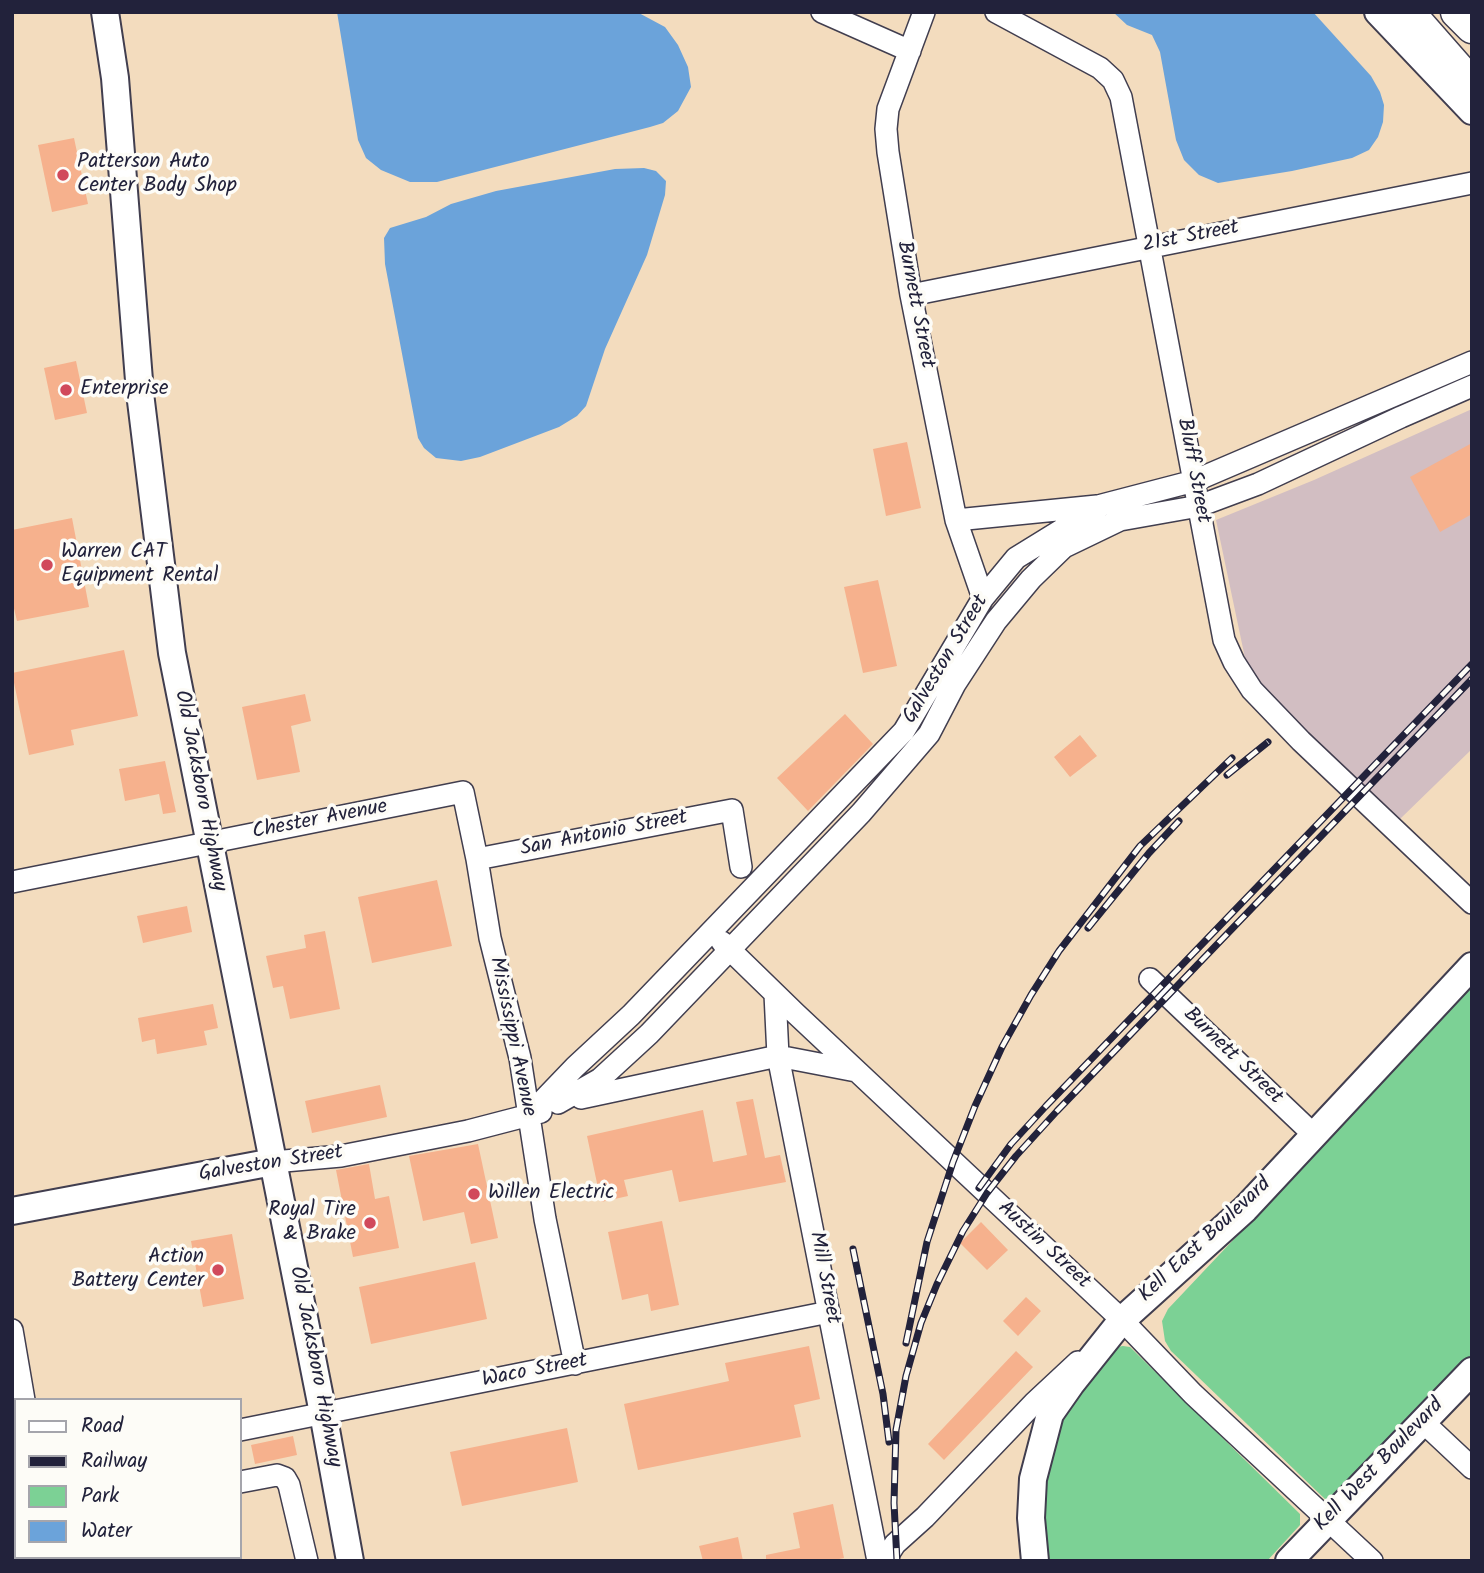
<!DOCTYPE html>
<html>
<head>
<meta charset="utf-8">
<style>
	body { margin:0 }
	#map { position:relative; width:1484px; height:1573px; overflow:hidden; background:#f3dcbe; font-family:Kalam,sans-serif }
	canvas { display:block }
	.frame { position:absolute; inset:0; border:14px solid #22223b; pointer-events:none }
	.legend { position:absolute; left:14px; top:1398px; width:228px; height:161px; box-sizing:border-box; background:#fdfcf7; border:2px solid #a5a5ac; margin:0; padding:9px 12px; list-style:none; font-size:21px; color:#22223b }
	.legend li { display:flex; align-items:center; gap:14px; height:35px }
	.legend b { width:35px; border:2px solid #a5a5ac }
</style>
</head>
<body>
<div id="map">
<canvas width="1484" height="1573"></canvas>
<div class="frame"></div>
<ul class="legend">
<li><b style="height:9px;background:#fff"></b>Road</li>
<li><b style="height:9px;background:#22223b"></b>Railway</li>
<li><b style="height:19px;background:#7cd195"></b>Park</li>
<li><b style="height:19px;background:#6ba3da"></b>Water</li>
</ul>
</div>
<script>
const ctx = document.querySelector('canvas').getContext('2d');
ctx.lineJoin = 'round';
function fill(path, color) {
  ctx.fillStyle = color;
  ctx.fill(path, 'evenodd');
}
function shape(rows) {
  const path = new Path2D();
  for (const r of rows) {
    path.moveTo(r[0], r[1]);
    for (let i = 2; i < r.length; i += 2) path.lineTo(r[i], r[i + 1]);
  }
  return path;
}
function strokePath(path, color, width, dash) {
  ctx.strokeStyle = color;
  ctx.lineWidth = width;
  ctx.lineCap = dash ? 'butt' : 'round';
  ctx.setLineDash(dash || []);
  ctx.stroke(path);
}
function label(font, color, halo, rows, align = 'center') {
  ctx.font = font + ' Kalam,sans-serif';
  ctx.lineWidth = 7;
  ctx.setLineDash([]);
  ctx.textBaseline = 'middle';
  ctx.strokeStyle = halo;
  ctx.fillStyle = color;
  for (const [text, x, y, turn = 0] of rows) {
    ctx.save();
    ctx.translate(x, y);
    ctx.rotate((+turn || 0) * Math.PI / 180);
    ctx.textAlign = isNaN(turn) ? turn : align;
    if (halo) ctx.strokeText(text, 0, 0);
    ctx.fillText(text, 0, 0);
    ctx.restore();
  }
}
fill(shape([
	[1472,409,1472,749,1400,819,1289,714,1258,680,1245,658,1216,520,1314,480]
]), '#d2bec2');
fill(shape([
	[1472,987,1472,1360,1332,1501,1326,1500,1171,1351,1165,1341,1162,1321,1168,1309],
	[1123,1346,1130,1347,1300,1514,1300,1525,1267,1561,1045,1561,1040,1520,1054,1427,1117,1347]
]), '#7cd195');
fill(shape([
	[337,12,637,12,665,27,678,45,688,67,691,87,678,111,663,123,650,127,437,182,410,182,381,170,366,158,358,140],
	[1113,12,1313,12,1371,76,1380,92,1384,105,1383,122,1378,137,1369,150,1352,158,1292,171,1218,183,1199,175,1184,160,1176,140,1160,52,1152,35,1127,25],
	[644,168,656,171,666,181,665,195,647,255,605,349,586,406,577,416,559,427,480,457,461,461,436,458,424,448,418,438,385,264,384,238,390,228,426,217,451,204,496,191,615,169]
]), '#6ba3da');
fill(shape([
	[74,138,88,204,52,212,38,145],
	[76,361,87,413,55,420,44,368],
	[907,442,921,508,886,516,873,449],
	[1472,443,1472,514,1440,532,1410,477],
	[72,518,89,607,17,621,12,600,12,530],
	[878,580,897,666,863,673,844,587],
	[124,650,138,716,71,730,74,745,29,755,12,673],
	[305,694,311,721,291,726,300,772,257,780,242,707],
	[845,714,873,744,808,811,777,778],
	[1080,735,1097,756,1070,777,1054,757],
	[165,761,176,812,163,814,159,794,125,801,119,769],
	[437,880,452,946,372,963,358,897],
	[187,906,192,932,143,943,137,916],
	[325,931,340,1009,290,1019,283,986,273,988,266,956,306,948,304,935],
	[213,1004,218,1028,204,1031,207,1045,157,1054,155,1039,142,1042,138,1018],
	[380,1085,387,1117,312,1133,305,1101],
	[753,1099,765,1158,780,1155,786,1182,679,1202,672,1170,624,1180,628,1196,601,1202,587,1136,703,1110,713,1162,747,1155,736,1102],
	[478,1144,498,1238,471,1244,464,1212,423,1221,409,1156],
	[369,1164,375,1199,389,1196,399,1248,353,1257,336,1170],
	[662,1221,679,1305,651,1311,648,1294,622,1300,608,1232],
	[981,1222,1008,1250,987,1270,960,1243],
	[232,1234,244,1299,203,1307,191,1241],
	[475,1262,487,1319,371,1344,359,1287],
	[1026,1297,1041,1311,1018,1336,1003,1321],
	[809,1346,820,1399,794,1405,801,1437,638,1470,624,1404,729,1381,725,1363],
	[1016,1351,1033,1367,944,1460,928,1444],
	[567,1428,578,1482,462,1506,450,1452],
	[293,1436,297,1455,255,1464,251,1445],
	[833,1504,844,1558,829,1561,766,1561,766,1555,800,1548,793,1513],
	[738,1537,743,1561,703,1561,699,1546]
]), '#f6b18d');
const minor = shape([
	[822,12,910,51],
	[924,12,888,109,886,129,888,152,911,295,956,520,983,598],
	[996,12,1100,68,1113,80,1121,97,1224,640,1234,662,1252,690,1301,741,1472,903],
	[911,295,1472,183],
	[956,520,1097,506],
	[477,859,732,810,741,867],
	[12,882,463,792,477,859,490,938,520,1058,545,1219,575,1364],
	[722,942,795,1013,1122,1320,1193,1394,1372,1561],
	[1150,979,1314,1135],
	[775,994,778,1056,878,1561],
	[581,1098,778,1056,856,1071],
	[558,1103,600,1079,649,1034,861,813,929,734,955,684,996,621,1031,579,1064,547,1120,520,1199,506,1258,484,1401,417,1472,386],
	[528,1116,575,1067,631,1015,904,731,983,598,1016,558,1102,505,1194,481,1472,362],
	[273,1162,341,1156,468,1131,541,1112],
	[12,1330,24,1400],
	[1423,1422,1472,1468],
	[240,1430,829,1312],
	[12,1475,16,1474],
	[240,1482,277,1475,285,1478,289,1485,307,1561],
	[58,1557,59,1561],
	[884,1561,895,1544,925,1517,1034,1403,1078,1362]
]);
const major = shape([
	[105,12,115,78,140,393,172,653,323,1413,350,1561],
	[1378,12,1472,111],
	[12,1211,273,1162],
	[1035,1561,1031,1518,1033,1479,1050,1414,1071,1384,1122,1320,1245,1209,1472,966],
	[1289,1561,1472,1371]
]);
const highway = shape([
	[1408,12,1472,85],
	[1457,12,1472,27]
]);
strokePath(minor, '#413e4f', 24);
strokePath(major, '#413e4f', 30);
strokePath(highway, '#413e4f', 35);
strokePath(minor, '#fff', 21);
strokePath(major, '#fff', 26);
strokePath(highway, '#fff', 32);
const rail = shape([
	[1227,775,1268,742],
	[1088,928,1149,853,1179,821],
	[979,1188,1011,1144,1046,1106,1472,664],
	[853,1249,883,1394,889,1442],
	[906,1343,927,1242,953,1162,975,1106,1002,1047,1031,995,1059,951,1140,846,1232,758],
	[897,1561,894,1503,896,1430,906,1376,921,1323,937,1284,963,1231,987,1193,1016,1156,1057,1111,1472,679]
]);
strokePath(rail, '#22223b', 7);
strokePath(rail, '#fdfcf7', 4.5, [13]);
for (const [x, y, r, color] of [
	[63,175,7,"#d1495b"],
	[66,390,7,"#d1495b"],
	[47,565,7,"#d1495b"],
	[474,1194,7,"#d1495b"],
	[370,1223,7,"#d1495b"],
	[218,1270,7,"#d1495b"]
]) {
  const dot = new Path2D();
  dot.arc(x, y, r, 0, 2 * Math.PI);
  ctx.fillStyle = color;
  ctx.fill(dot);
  strokePath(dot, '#fdfcf7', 2.5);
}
label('21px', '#22223b', '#fdfcf7', [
	["Patterson Auto",77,163],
	["Center Body Shop",77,187],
	["Enterprise",80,390],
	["Warren CAT",61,553],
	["Equipment Rental",61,577],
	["Willen Electric",488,1194],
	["Royal Tire",356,1211,"right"],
	["& Brake",356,1235,"right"],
	["Action",204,1258,"right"],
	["Battery Center",204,1282,"right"]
], 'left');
label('21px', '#22223b', '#fdfcf7', [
	["21st Street",1191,238,-11],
	["Burnett Street",914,305,79],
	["Bluff Street",1192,471,79],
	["Galveston Street",947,660,-59],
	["Old Jacksboro Highway",199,791,79],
	["Chester Avenue",320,821,-11],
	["San Antonio Street",604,835,-11],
	["Mississippi Avenue",511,1037,78],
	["Burnett Street",1232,1057,44],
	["Galveston Street",271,1165,-9],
	["Kell East Boulevard",1206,1241,-43],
	["Austin Street",1043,1246,43],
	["Mill Street",823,1278,79],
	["Old Jacksboro Highway",314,1367,79],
	["Waco Street",535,1372,-11],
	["Kell West Boulevard",1380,1466,-46]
]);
</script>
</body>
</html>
